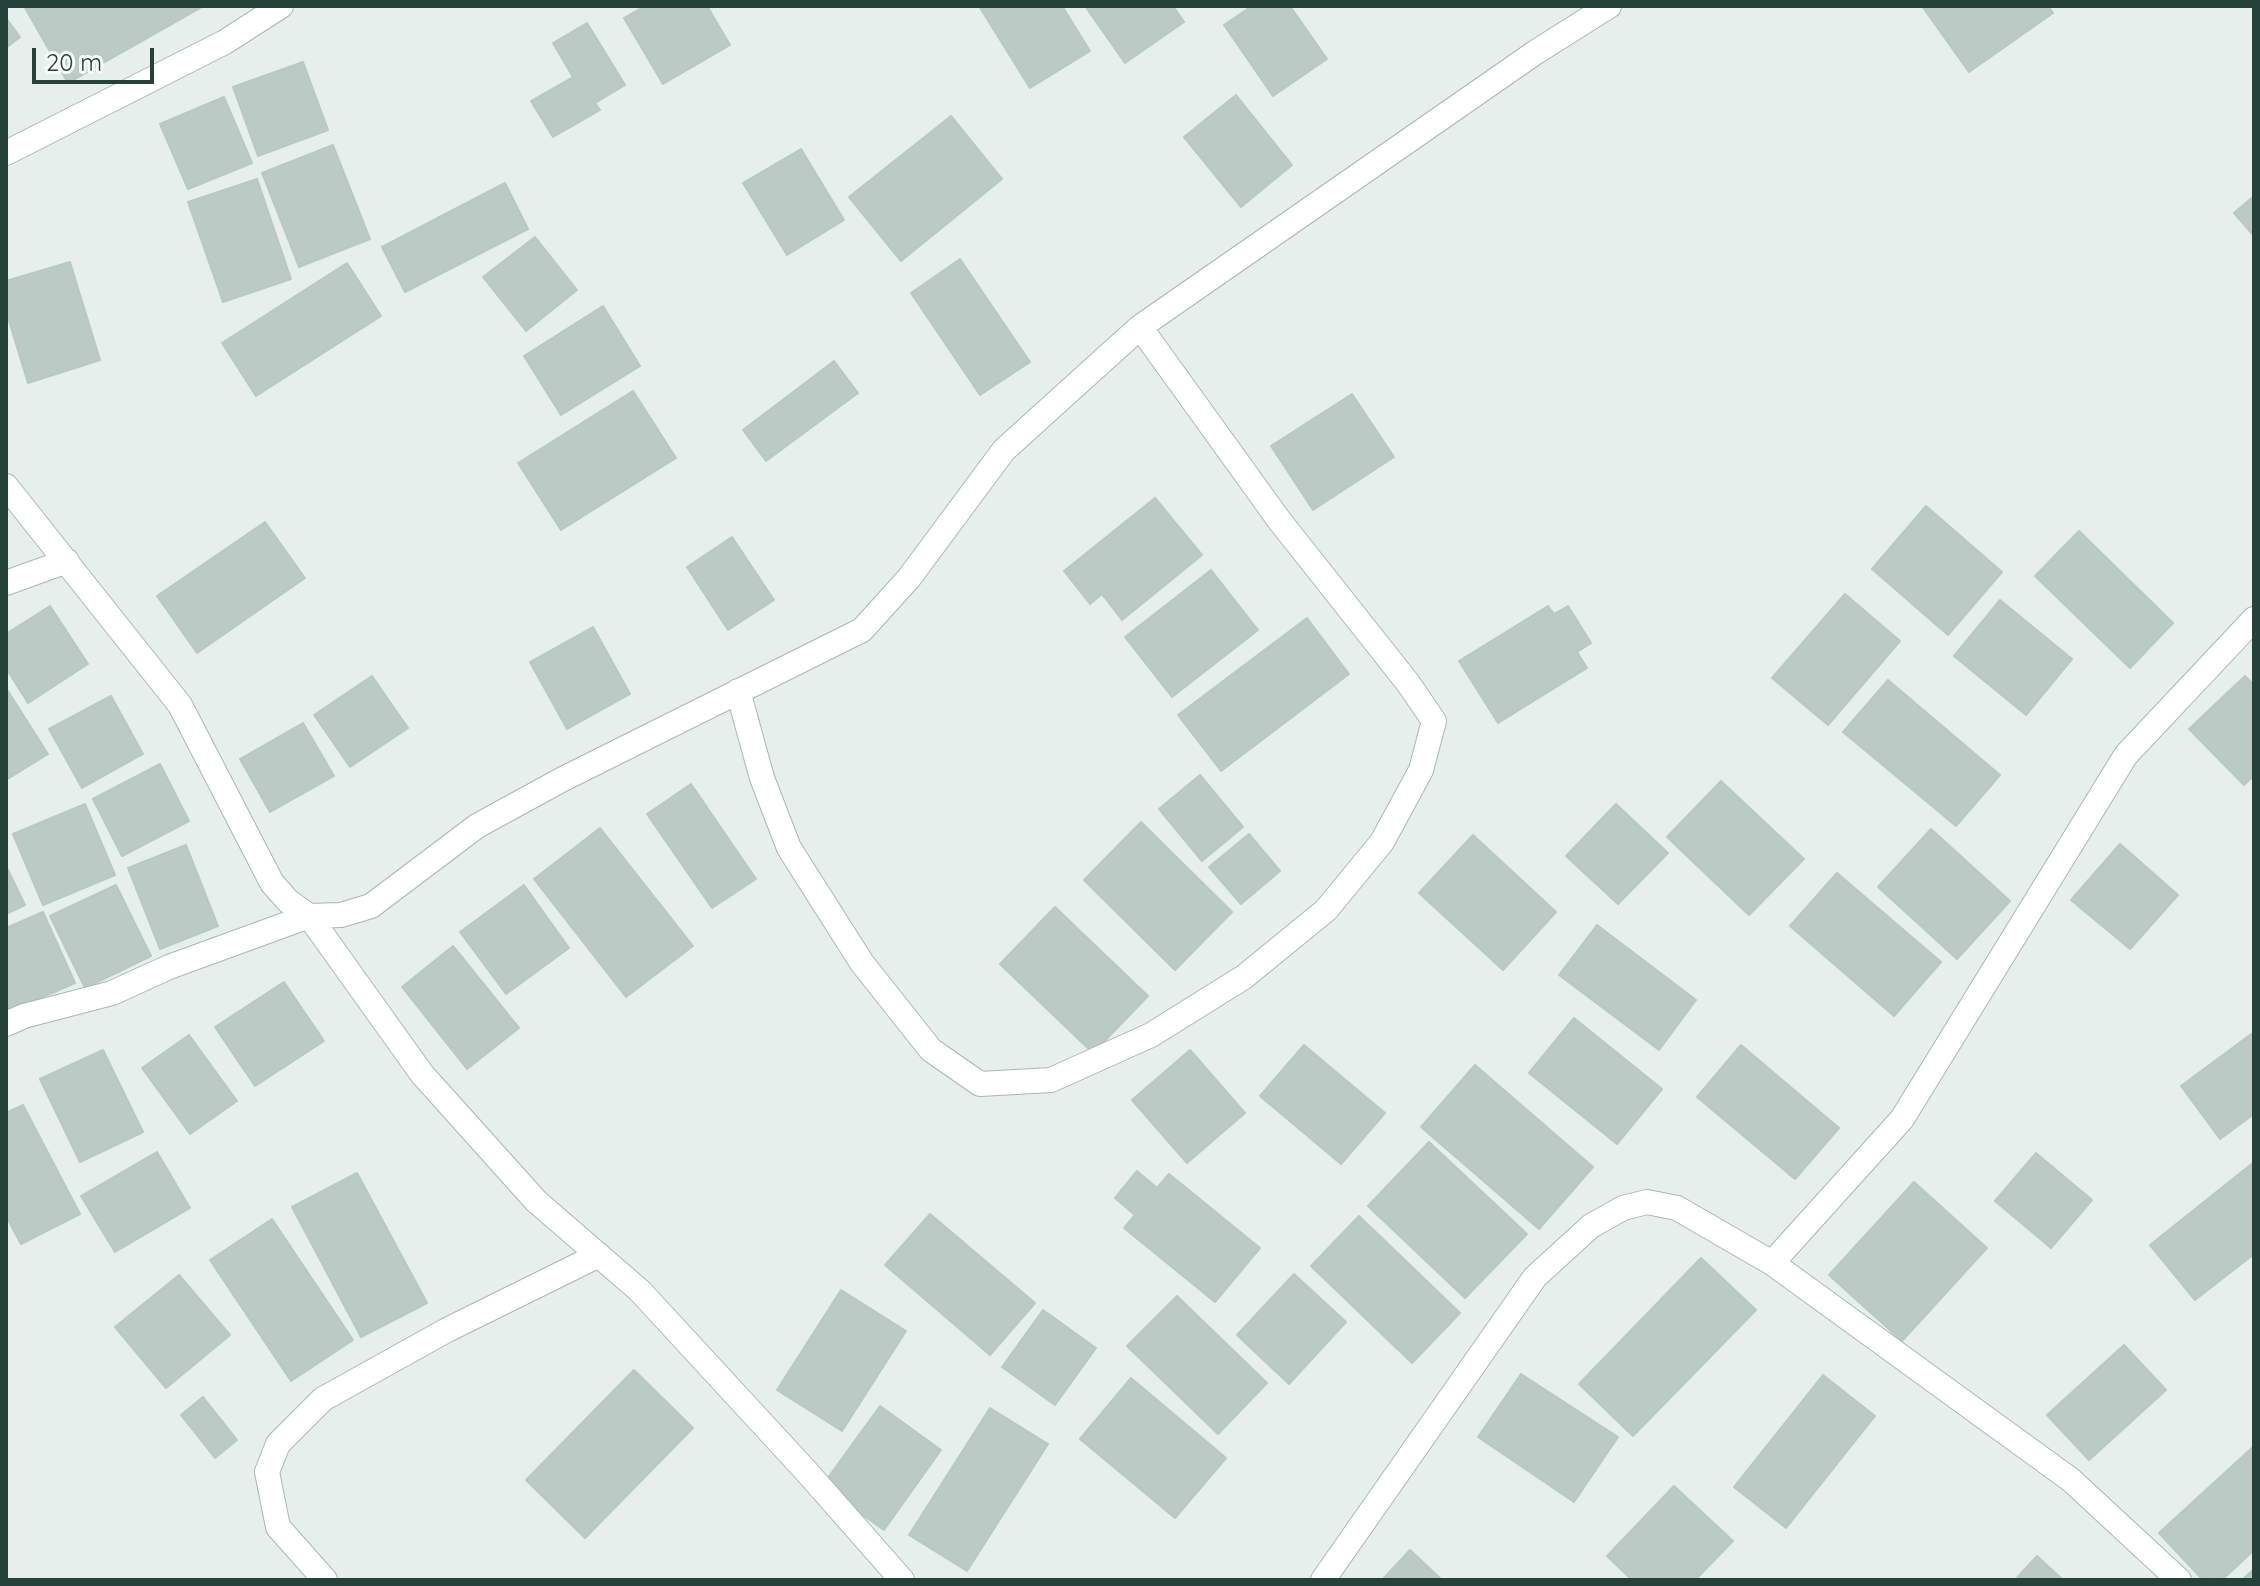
<!DOCTYPE html>
<html>
<head>
<meta charset="utf-8">
<style>
	body { margin:0 }
	#map { position:relative; width:2260px; height:1586px; overflow:hidden; background:#e6efeb; font-family:Quicksand,sans-serif }
	canvas { display:block }
	.frame { position:absolute; inset:0; border:8px solid #24423a; pointer-events:none }
	.scale { position:absolute; left:32px; top:48px; width:122px; height:36px; box-sizing:border-box; border:4px solid #24423a; border-top:0; padding-left:10px; font-size:24px; line-height:28px; white-space:nowrap; color:#24423a; -webkit-text-stroke:6px #f7fbf9; paint-order:stroke }
</style>
</head>
<body>
<div id="map">
<canvas width="2260" height="1586"></canvas>
<div class="frame"></div>
<div class="scale">20 m</div>
</div>
<script>
const ctx = document.querySelector('canvas').getContext('2d');
ctx.lineJoin = 'round';
function fill(path, color) {
  ctx.fillStyle = color;
  ctx.fill(path, 'evenodd');
}
function shape(rows) {
  const path = new Path2D();
  for (const r of rows) {
    path.moveTo(r[0], r[1]);
    for (let i = 2; i < r.length; i += 2) path.lineTo(r[i], r[i + 1]);
  }
  return path;
}
function strokePath(path, color, width, dash) {
  ctx.strokeStyle = color;
  ctx.lineWidth = width;
  ctx.lineCap = dash ? 'butt' : 'round';
  ctx.setLineDash(dash || []);
  ctx.stroke(path);
}
const building = shape([
	[24,6,202,6,202,7,68,83,24,6],
	[645,6,707,6,730,45,663,84,624,18,645,6],
	[979,6,1062,6,1090,51,1030,88,979,6],
	[1085,6,1173,6,1184,22,1125,63,1085,6],
	[1252,6,1290,6,1327,59,1273,96,1224,25,1252,6],
	[1922,6,2048,6,2053,13,1969,72,1922,6],
	[6,18,20,37,6,48,6,18],
	[587,23,625,85,595,103,600,110,553,137,531,101,573,77,553,43,587,23],
	[303,62,328,130,258,156,233,87,303,62],
	[1236,95,1292,165,1241,207,1184,137,1236,95],
	[224,97,252,163,188,189,160,124,224,97],
	[951,116,1002,179,901,261,849,197,951,116],
	[333,145,370,239,299,267,262,173,333,145],
	[801,149,844,220,787,255,743,183,801,149],
	[257,179,291,279,223,302,188,202,257,179],
	[505,183,528,229,405,292,382,247,505,183],
	[2254,196,2254,236,2234,213,2254,196],
	[535,237,577,290,526,331,483,277,535,237],
	[960,259,1030,362,980,395,911,293,960,259],
	[70,262,100,360,28,383,6,311,6,281,70,262],
	[347,263,381,316,256,396,222,343,347,263],
	[603,306,640,366,561,415,524,356,603,306],
	[834,361,858,393,766,461,743,430,834,361],
	[633,391,676,458,561,530,518,463,633,391],
	[1352,394,1394,457,1313,510,1271,446,1352,394],
	[1155,498,1202,555,1122,620,1102,594,1090,604,1064,571,1155,498],
	[1926,506,2002,572,1948,635,1872,569,1926,506],
	[265,522,305,578,197,653,157,596,265,522],
	[2079,531,2173,623,2130,668,2035,576,2079,531],
	[732,537,774,600,728,630,687,567,732,537],
	[1211,570,1258,630,1172,697,1125,637,1211,570],
	[1845,594,1900,641,1828,725,1772,678,1845,594],
	[2000,600,2072,659,2026,715,1954,656,2000,600],
	[50,606,88,664,28,703,6,668,6,634,50,606],
	[1548,606,1554,614,1568,606,1591,643,1577,652,1587,668,1498,723,1459,661,1548,606],
	[1307,618,1349,674,1221,771,1178,715,1307,618],
	[593,627,630,694,567,729,530,662,593,627],
	[372,676,408,728,350,767,314,715,372,676],
	[2245,676,2254,685,2254,775,2244,785,2189,729,2245,676],
	[1888,680,2000,775,1956,826,1843,732,1888,680],
	[6,688,48,754,6,780,6,688],
	[111,696,143,754,82,788,49,729,111,696],
	[303,723,334,776,270,812,240,759,303,723],
	[160,764,189,821,122,856,93,799,160,764],
	[1200,775,1243,827,1202,861,1159,809,1200,775],
	[1721,781,1804,859,1749,915,1667,837,1721,781],
	[691,784,756,879,712,908,647,814,691,784],
	[85,804,115,875,43,905,13,834,85,804],
	[1616,804,1668,853,1618,904,1566,856,1616,804],
	[1141,822,1232,912,1175,970,1084,880,1141,822],
	[600,828,693,946,626,997,534,879,600,828],
	[1931,829,2010,901,1957,959,1878,887,1931,829],
	[1249,834,1280,871,1241,904,1209,867,1249,834],
	[1473,835,1556,912,1503,970,1419,893,1473,835],
	[2120,844,2178,895,2130,949,2071,900,2120,844],
	[186,845,218,926,160,949,128,868,186,845],
	[6,866,25,905,6,914,6,866],
	[1837,873,1941,962,1894,1016,1790,926,1837,873],
	[116,885,151,956,85,988,50,916,116,885],
	[524,885,569,948,506,994,460,932,524,885],
	[1055,907,1148,996,1093,1053,1000,964,1055,907],
	[43,912,75,983,6,1013,6,928,43,912],
	[1597,925,1696,1000,1659,1050,1559,975,1597,925],
	[453,946,519,1028,467,1069,402,987,453,946],
	[284,982,324,1041,255,1086,215,1027,284,982],
	[1574,1018,1662,1089,1617,1144,1529,1073,1574,1018],
	[2254,1032,2254,1114,2220,1139,2181,1086,2254,1032],
	[189,1035,237,1101,190,1134,142,1068,189,1035],
	[1304,1045,1385,1113,1341,1164,1260,1096,1304,1045],
	[1741,1045,1839,1128,1795,1179,1697,1097,1741,1045],
	[103,1050,143,1132,80,1162,40,1079,103,1050],
	[1190,1050,1245,1113,1187,1163,1132,1100,1190,1050],
	[1475,1065,1593,1167,1539,1229,1421,1127,1475,1065],
	[23,1105,80,1214,21,1244,6,1216,6,1113,23,1105],
	[1429,1142,1527,1234,1465,1298,1368,1206,1429,1142],
	[157,1152,190,1208,115,1252,81,1196,157,1152],
	[2036,1153,2092,1200,2051,1248,1995,1201,2036,1153],
	[2254,1162,2254,1254,2195,1300,2150,1245,2254,1162],
	[1137,1171,1157,1188,1169,1174,1260,1248,1215,1302,1124,1228,1135,1215,1115,1198,1137,1171],
	[357,1173,427,1303,361,1337,292,1207,357,1173],
	[1914,1182,1987,1248,1902,1341,1829,1275,1914,1182],
	[930,1214,1035,1303,990,1355,885,1265,930,1214],
	[1359,1216,1460,1313,1412,1363,1311,1266,1359,1216],
	[272,1219,353,1340,291,1381,210,1260,272,1219],
	[1701,1258,1756,1310,1633,1436,1579,1384,1701,1258],
	[1294,1274,1346,1322,1289,1384,1237,1335,1294,1274],
	[179,1275,230,1335,166,1388,115,1327,179,1275],
	[841,1290,906,1331,842,1431,777,1390,841,1290],
	[1177,1296,1267,1383,1218,1434,1127,1346,1177,1296],
	[1043,1310,1096,1348,1055,1405,1002,1367,1043,1310],
	[2124,1345,2166,1390,2089,1460,2047,1415,2124,1345],
	[634,1370,693,1428,585,1538,526,1480,634,1370],
	[1521,1374,1618,1437,1574,1502,1478,1437,1521,1374],
	[1823,1375,1875,1416,1786,1528,1734,1487,1823,1375],
	[1131,1378,1226,1458,1175,1518,1080,1439,1131,1378],
	[203,1397,237,1440,215,1458,181,1415,203,1397],
	[880,1406,941,1450,884,1530,822,1486,880,1406],
	[990,1408,1048,1444,967,1571,909,1535,990,1408],
	[2254,1446,2254,1550,2222,1580,2203,1580,2159,1533,2254,1446],
	[1674,1486,1733,1541,1695,1580,1632,1580,1607,1556,1674,1486],
	[1410,1550,1442,1580,1382,1580,1410,1550],
	[2037,1556,2063,1580,2015,1580,2037,1556],
	[2254,1569,2254,1580,2242,1580,2254,1569]
]);
fill(building, '#bbcac4');
strokePath(building, '#b8c9c2', 2);
const street = shape([
	[6,153,225,42,281,6],
	[6,486,180,705,272,883,288,901,309,916,422,1074,536,1201,640,1291,806,1471,902,1580],
	[6,583,67,561],
	[738,691,762,778,789,848,862,963,931,1050,980,1084,1051,1080,1151,1035,1244,977,1326,910,1382,842,1421,770,1434,721,1408,683,1279,520,1140,327],
	[6,1024,24,1016,112,993,169,967,309,916,341,915,371,906,477,826,563,779,862,630,909,578,1004,450,1140,327,1536,52,1609,6],
	[1772,1263,1902,1119,2126,755,2254,619],
	[325,1580,278,1527,267,1472,278,1444,323,1399,447,1330,599,1255],
	[1323,1580,1535,1277,1591,1226,1623,1208,1647,1202,1677,1208,1772,1263,2071,1480,2179,1580]
]);
strokePath(street, '#a8b8b2', 26);
strokePath(street, '#fff', 24);
</script>
</body>
</html>
